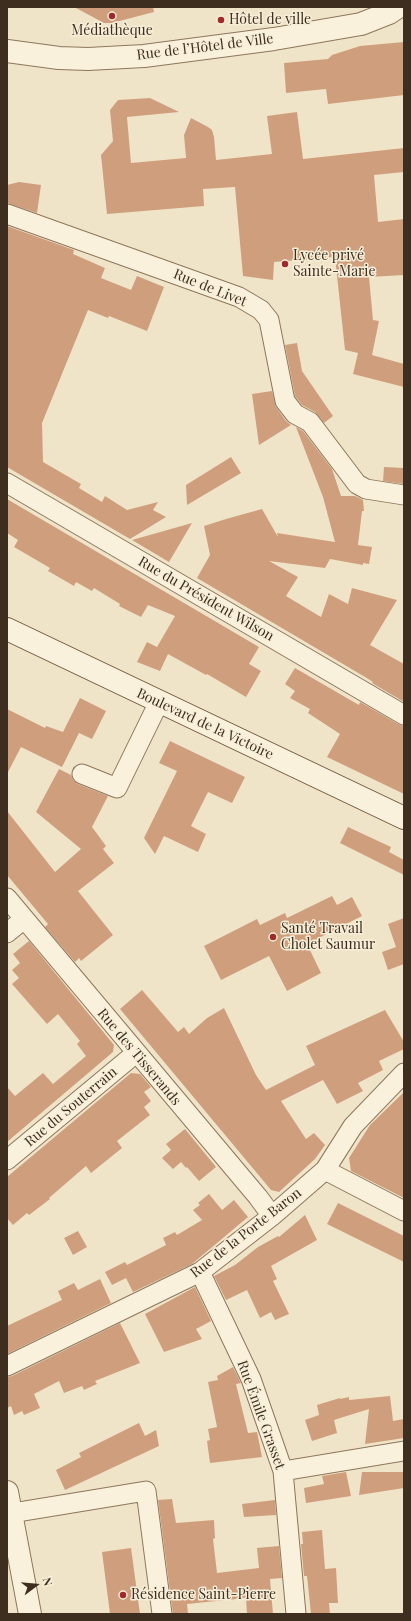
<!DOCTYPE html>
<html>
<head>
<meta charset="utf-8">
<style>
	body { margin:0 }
	#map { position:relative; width:411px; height:1621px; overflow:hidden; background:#f0e4c8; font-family:"Playfair Display",serif }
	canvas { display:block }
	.frame { position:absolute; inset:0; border:8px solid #3d2e20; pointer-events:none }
	.north { position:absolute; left:16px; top:1565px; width:40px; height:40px; -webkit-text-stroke:3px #f7eed8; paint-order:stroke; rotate:74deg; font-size:11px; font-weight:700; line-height:16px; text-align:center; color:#3d2e20 }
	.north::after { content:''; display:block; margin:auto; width:14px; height:18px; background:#3d2e20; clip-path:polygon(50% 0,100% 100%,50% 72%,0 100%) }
</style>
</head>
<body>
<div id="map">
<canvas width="411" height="1621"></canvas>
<div class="frame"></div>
<div class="north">N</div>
</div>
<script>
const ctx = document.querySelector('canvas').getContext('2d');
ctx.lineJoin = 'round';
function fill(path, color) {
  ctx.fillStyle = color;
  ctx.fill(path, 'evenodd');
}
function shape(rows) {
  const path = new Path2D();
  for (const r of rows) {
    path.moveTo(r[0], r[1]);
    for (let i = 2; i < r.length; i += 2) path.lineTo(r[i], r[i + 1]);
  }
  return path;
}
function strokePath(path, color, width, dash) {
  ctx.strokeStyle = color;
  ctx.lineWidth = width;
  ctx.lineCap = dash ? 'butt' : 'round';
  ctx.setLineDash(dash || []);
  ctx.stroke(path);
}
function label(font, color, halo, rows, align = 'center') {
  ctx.font = font + ' "Playfair Display",serif';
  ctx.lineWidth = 3;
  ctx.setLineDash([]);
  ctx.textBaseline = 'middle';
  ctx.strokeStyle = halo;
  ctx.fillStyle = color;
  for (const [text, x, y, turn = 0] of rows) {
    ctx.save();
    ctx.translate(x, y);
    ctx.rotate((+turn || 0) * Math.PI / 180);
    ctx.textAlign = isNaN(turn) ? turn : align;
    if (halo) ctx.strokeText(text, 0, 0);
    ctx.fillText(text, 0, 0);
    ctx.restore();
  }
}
fill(shape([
	[74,7,153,7,154,12,112,23,104,23],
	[404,42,404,95,328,104,326,89,286,93,284,63,328,59,332,55,360,46],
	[150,98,179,112,127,117,131,163,186,158,184,135,191,118,208,127,212,130,214,137,216,160,272,154,267,116,297,112,303,159,404,148,404,172,374,175,378,222,404,219,404,275,369,277,373,320,379,321,372,355,404,364,404,387,353,374,358,353,345,350,335,257,274,262,273,280,243,276,235,187,203,189,204,206,107,214,101,155,113,141,110,110,118,100],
	[19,182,41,185,37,213,7,203,7,185],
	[7,226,74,250,73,254,105,268,101,278,131,290,137,276,164,287,147,331,109,316,108,318,88,310,42,423,43,462,81,484,79,488,102,502,105,496,127,510,158,502,153,510,166,517,130,539,7,467],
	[297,343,302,371,333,416,324,423,315,412,302,405,295,396,285,345],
	[272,391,276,407,286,421,291,425,259,445,252,394],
	[296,427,303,431,332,469,341,496,355,496,363,500,364,511,362,511,358,545,372,547,369,564,363,563,363,565,330,559,325,568,269,561,298,577,286,596,321,617,329,594,348,604,352,588,397,600,370,645,404,664,404,702,372,683,373,682,365,677,197,578,210,555,204,526,226,519,262,509,278,537,277,533,335,542,323,497],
	[231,457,241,473,187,505,186,485],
	[384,467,404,468,404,484,383,481],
	[7,499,259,647,249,664,261,671,246,697,207,674,206,675,168,654,160,671,137,662,147,642,157,647,175,616,148,605,141,617,119,606,120,604,94,588,92,591,76,582,74,586,48,571,50,568,14,547,18,540,7,533],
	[192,523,169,562,132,540],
	[295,668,359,705,360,702,398,724,404,726,404,794,327,757,340,734,308,713,310,709,290,698,295,691,285,684],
	[80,698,106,711,92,739,79,733,62,767,21,747,7,774,7,709,45,728,46,726,63,732],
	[170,741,245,777,232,803,208,792,191,826,206,834,198,852,164,836,155,854,144,838,177,771,159,763],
	[59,769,71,775,73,780,78,784,108,796,92,827,106,846,103,849,114,863,78,891,113,935,81,961,79,958,75,962,45,927,48,924,7,875,7,811,55,872,81,849,36,812],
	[348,827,391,847,389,852,404,860,404,875,340,843],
	[332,896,337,905,352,897,362,916,307,944,321,973,287,991,269,956,221,980,204,946,257,919,260,925,285,913,287,918],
	[404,918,404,964,388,970,382,952,396,947,388,924],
	[29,941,114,1045,113,1052,7,1142,7,1087,15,1096,43,1073,53,1084,86,1056,77,1044,80,1041,58,1014,47,1024,12,984,19,978,12,970,20,963,13,954],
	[142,990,178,1032,184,1027,189,1034,207,1018,224,1008,256,1075,266,1090,315,1065,306,1046,385,1010,404,1042,404,1049,379,1061,383,1070,358,1083,363,1091,337,1104,323,1080,281,1101,306,1139,314,1133,325,1145,315,1159,279,1192,271,1190,120,1009],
	[131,1073,140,1074,151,1087,144,1092,151,1101,144,1107,150,1115,117,1141,122,1148,91,1173,86,1166,49,1198,50,1199,29,1215,27,1213,13,1225,7,1218,7,1177],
	[404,1092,404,1198,351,1171,349,1158,370,1125],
	[185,1129,216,1167,199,1181,187,1167,186,1168,181,1162,173,1169,162,1158,171,1150,166,1144],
	[209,1194,222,1210,234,1200,248,1217,192,1264,133,1292,126,1278,112,1285,105,1272,125,1262,127,1265,166,1245,163,1238,175,1232,177,1235,202,1220,193,1210,200,1205,198,1203],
	[338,1203,404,1236,404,1262,327,1224],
	[305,1215,317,1240,271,1266,277,1279,273,1281,289,1314,275,1320,271,1312,260,1318,247,1290,226,1300,214,1276,235,1265,258,1247,278,1236,279,1237],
	[78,1231,87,1247,73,1255,64,1238],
	[100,1279,111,1303,7,1354,7,1326,62,1300,58,1291,74,1283,78,1290],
	[195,1287,211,1321,196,1329,202,1339,164,1352,145,1314],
	[120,1323,140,1363,95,1381,97,1384,84,1390,82,1386,64,1393,59,1381,34,1394,40,1408,24,1415,22,1411,14,1415,11,1406,7,1408,7,1377,12,1376],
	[233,1367,241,1383,236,1384,248,1433,257,1432,262,1457,210,1463,207,1441,210,1440,208,1429,217,1427,208,1382,218,1380,217,1376],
	[390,1396,393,1421,404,1419,404,1438,365,1444,369,1409,334,1420,337,1433,312,1441,305,1420,319,1415,317,1405,340,1398,340,1399,349,1397,349,1400],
	[139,1423,145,1436,156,1430,159,1446,65,1490,56,1470,81,1457,79,1453],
	[346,1472,351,1496,306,1503,304,1488,324,1484,322,1476],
	[362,1472,404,1472,404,1488,359,1495],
	[172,1499,176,1523,214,1520,215,1538,213,1539,217,1573,259,1568,257,1548,279,1546,282,1578,270,1579,273,1614,247,1614,246,1598,187,1604,188,1614,173,1614,158,1500],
	[275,1500,276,1515,244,1517,242,1504],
	[322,1530,325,1569,336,1568,338,1603,329,1603,330,1614,311,1614,307,1576,304,1576,301,1544,303,1544,302,1532],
	[131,1548,140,1614,110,1614,102,1552]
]), '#cf9f7d');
const minor = shape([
	[7,214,239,297,261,310,269,320,285,401,295,414,310,422,357,484,366,489,404,495],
	[7,483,404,715],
	[82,774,117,788,159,702],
	[7,898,258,1197,272,1216],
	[7,933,24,919],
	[7,1160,136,1053],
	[325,1170,404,1211],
	[200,1272,251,1379,283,1471,296,1614],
	[7,1366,200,1272,272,1216,325,1170,353,1126,404,1073],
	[283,1471,404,1451],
	[12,1513,146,1491,162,1614]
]);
const tertiary = shape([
	[7,51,59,58,88,59,144,56,274,39,361,24,389,13,398,7],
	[7,1492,30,1614]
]);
const secondary = shape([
	[7,629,404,818]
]);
strokePath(minor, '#8d765c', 21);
strokePath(tertiary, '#8d765c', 24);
strokePath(secondary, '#6f573f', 24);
strokePath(minor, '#faf1dc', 19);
strokePath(tertiary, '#faf1dc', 22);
strokePath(secondary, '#faf1dc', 22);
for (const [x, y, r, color] of [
	[112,16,4,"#9e2a2b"],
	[221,20,4,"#9e2a2b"],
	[285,264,4,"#9e2a2b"],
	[273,937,4,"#9e2a2b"],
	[123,1595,4,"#9e2a2b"]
]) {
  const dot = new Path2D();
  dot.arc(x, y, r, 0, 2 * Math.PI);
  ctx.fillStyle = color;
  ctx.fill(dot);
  strokePath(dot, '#f7eed8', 1.5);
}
label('14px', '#3d2e20', '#f7eed8', [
	["Hôtel de ville",229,20],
	["Médiathèque",112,31,"center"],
	["Lycée privé",293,256],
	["Sainte-Marie",293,272],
	["Santé Travail",281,929],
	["Cholet Saumur",281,945],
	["Résidence Saint-Pierre",131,1595]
], 'left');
label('14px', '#3d2e20', '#f7eed8', [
	["Rue de l’Hôtel de Ville",205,47,-7],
	["Rue de Livet",210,288,22],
	["Rue du Président Wilson",206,599,30],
	["Boulevard de la Victoire",205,724,25],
	["Rue des Tisserands",139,1057,50],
	["Rue du Souterrain",71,1107,-40],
	["Rue de la Porte Baron",246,1233,-38],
	["Rue Émile Grasset",261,1415,70]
]);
</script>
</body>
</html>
